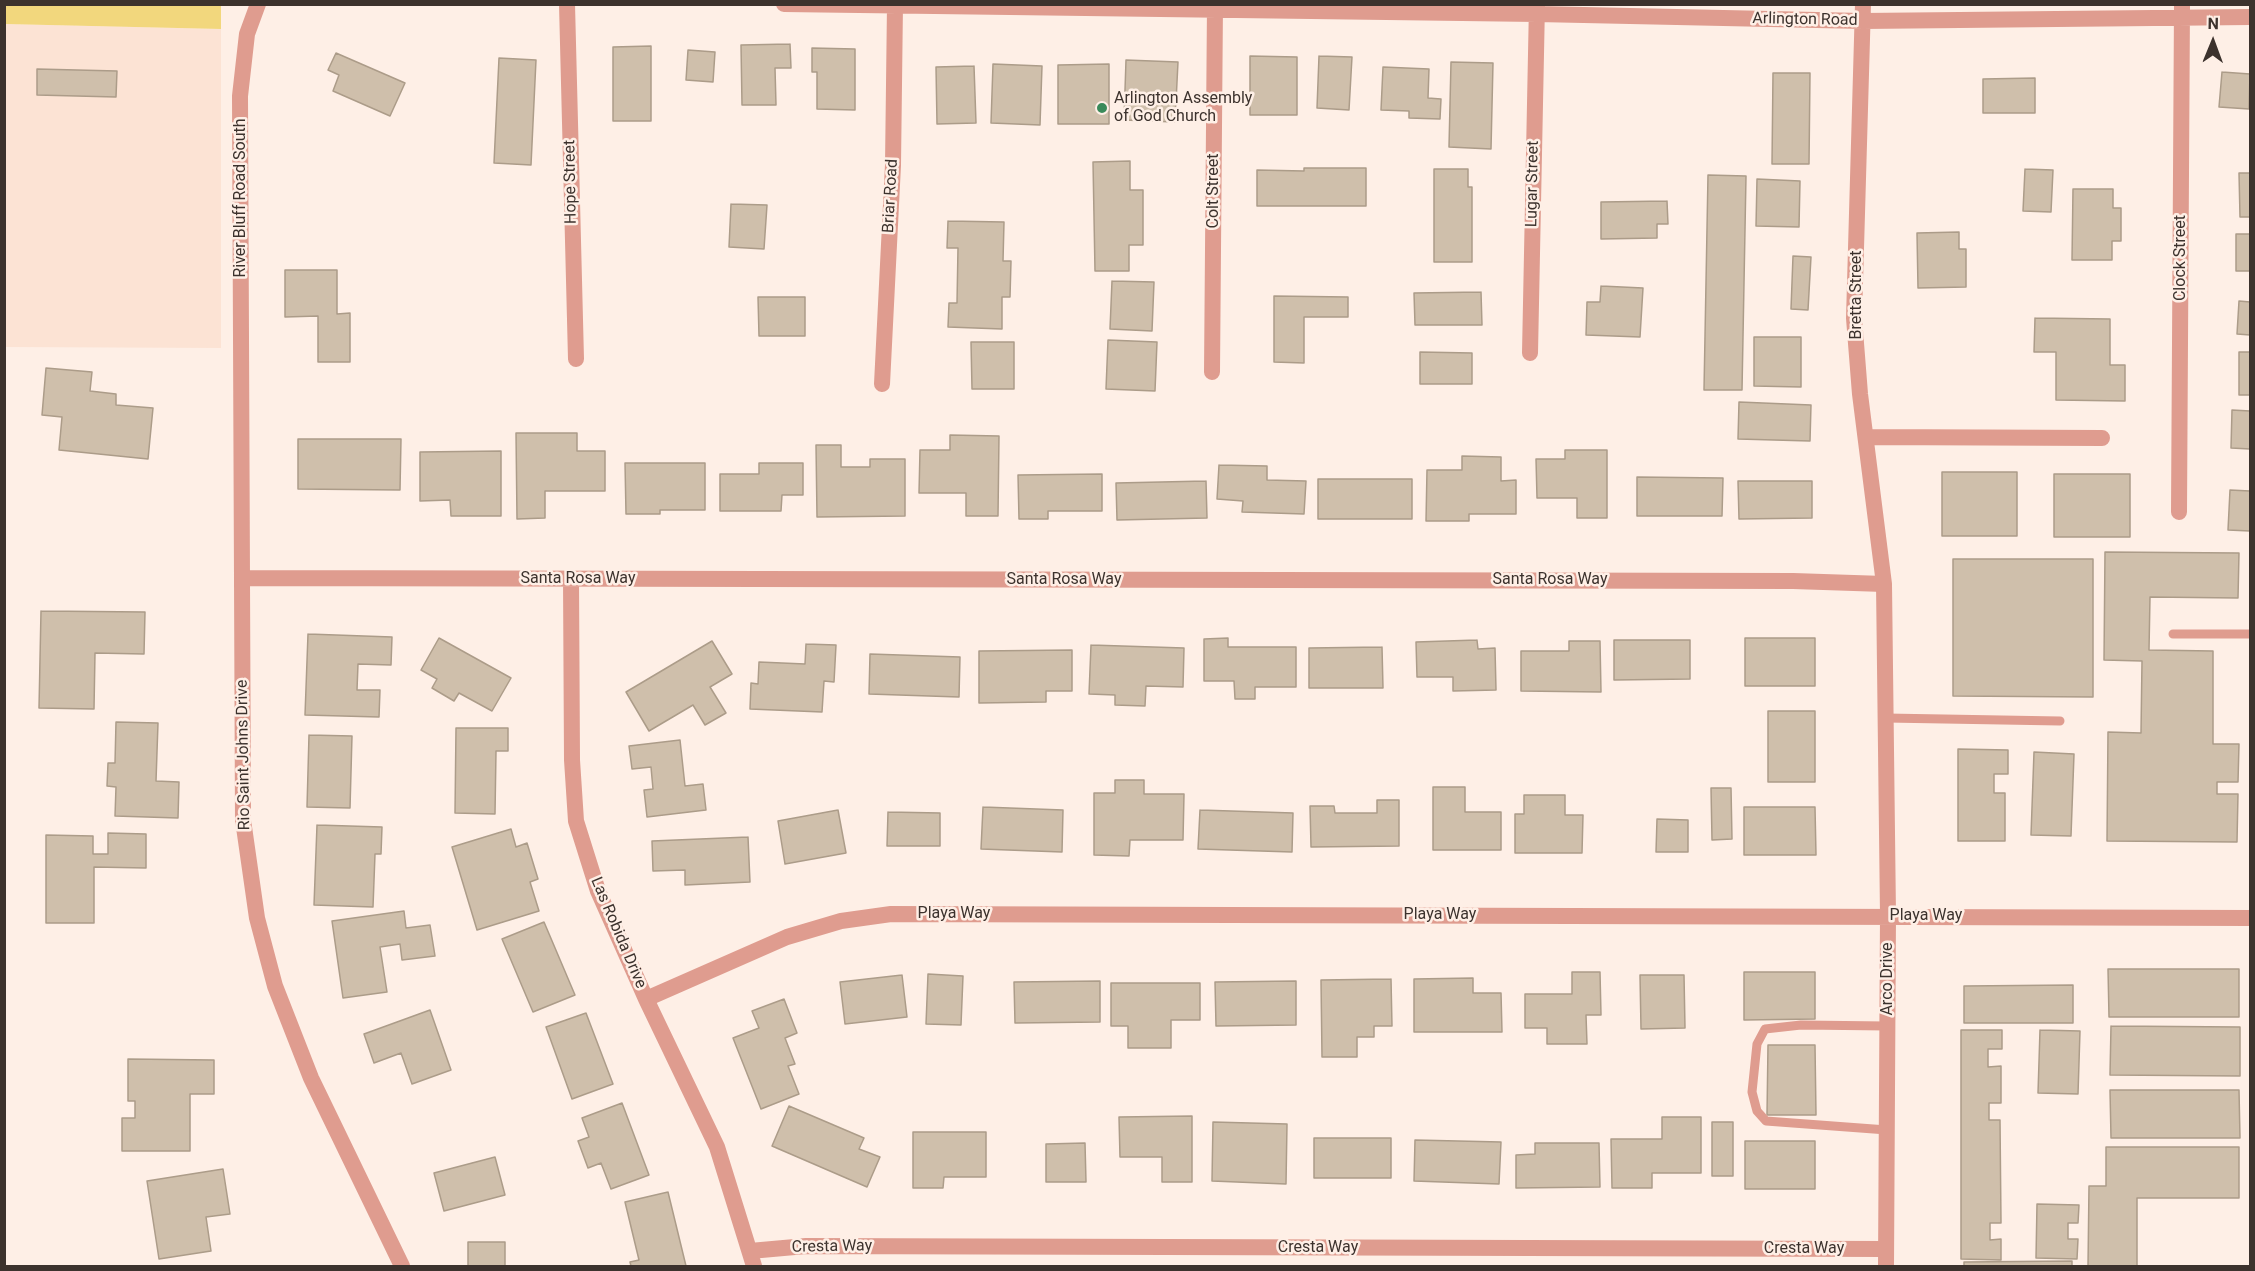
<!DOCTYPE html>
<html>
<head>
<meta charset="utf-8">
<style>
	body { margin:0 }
	#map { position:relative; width:2255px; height:1271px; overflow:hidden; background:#feefe6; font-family:Roboto,sans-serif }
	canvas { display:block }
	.frame { position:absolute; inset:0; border:6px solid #3c322d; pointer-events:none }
	.north { position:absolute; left:2183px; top:12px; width:60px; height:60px; -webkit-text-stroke:4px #feefe6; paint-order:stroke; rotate:1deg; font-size:16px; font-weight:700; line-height:24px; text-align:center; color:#3c322d }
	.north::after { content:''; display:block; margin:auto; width:21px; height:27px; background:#3c322d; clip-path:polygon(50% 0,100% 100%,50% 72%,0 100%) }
</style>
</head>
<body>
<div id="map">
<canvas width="2255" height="1271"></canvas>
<div class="frame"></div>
<div class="north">N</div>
</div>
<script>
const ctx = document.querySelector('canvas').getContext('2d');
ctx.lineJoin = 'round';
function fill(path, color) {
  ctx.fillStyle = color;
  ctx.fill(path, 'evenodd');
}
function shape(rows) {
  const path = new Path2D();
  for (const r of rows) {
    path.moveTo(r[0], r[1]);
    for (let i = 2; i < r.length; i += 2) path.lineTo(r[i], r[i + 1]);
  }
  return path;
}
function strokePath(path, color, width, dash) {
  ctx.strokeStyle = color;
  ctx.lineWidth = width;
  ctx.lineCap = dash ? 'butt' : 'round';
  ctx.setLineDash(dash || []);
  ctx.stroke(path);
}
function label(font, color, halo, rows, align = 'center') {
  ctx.font = font + ' Roboto,sans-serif';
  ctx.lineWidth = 5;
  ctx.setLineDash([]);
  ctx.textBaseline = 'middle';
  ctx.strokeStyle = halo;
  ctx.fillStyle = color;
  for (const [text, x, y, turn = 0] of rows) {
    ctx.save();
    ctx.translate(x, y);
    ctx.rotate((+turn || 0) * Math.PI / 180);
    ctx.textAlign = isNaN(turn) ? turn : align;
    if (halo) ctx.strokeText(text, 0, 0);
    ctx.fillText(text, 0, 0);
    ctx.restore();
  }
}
fill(shape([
	[5,24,221,29,221,348,5,347]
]), '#fce3d4');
fill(shape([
	[5,4,221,5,221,29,5,24]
]), '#f2d77d');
const building = shape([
	[790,44,791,68,775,68,776,105,742,105,741,45,790,44],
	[651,46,651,121,613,121,613,47,651,46],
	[812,48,855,49,855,110,817,109,817,72,812,72,812,48],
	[688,50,715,52,713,82,686,80,688,50],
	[336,53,405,83,390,116,333,91,339,75,328,70,336,53],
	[1250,56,1297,57,1297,115,1250,115,1250,56],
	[1319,56,1352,57,1349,110,1317,108,1319,56],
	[499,58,536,60,531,165,494,163,499,58],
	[1126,60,1178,62,1175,122,1124,120,1126,60],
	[1451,62,1493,63,1491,149,1449,147,1451,62],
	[993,64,1042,66,1040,125,991,123,993,64],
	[1109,64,1109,124,1058,124,1058,65,1109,64],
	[974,66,976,123,937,124,936,67,974,66],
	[1383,67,1429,69,1428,98,1441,99,1440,119,1409,118,1409,111,1381,110,1383,67],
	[37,69,117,71,116,97,37,95,37,69],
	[2222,72,2250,74,2249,109,2219,107,2222,72],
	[1773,73,1810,73,1809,164,1772,164,1773,73],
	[2035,78,2035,113,1983,113,1983,79,2035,78],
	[1130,161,1130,190,1143,190,1143,245,1129,245,1129,271,1095,271,1093,162,1130,161],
	[1304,168,1366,168,1366,206,1257,206,1257,170,1304,171,1304,168],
	[1434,169,1468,169,1468,187,1472,187,1472,262,1434,262,1434,169],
	[2025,169,2053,170,2051,212,2023,211,2025,169],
	[2239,173,2250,173,2250,217,2240,217,2239,173],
	[1708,175,1746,176,1742,390,1704,390,1708,175],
	[1757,179,1800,181,1799,227,1756,226,1757,179],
	[2073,189,2113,189,2113,208,2121,208,2121,241,2112,241,2112,260,2072,260,2073,189],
	[1667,201,1668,224,1657,224,1657,238,1601,239,1601,202,1667,201],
	[731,204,767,205,764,249,729,247,731,204],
	[948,221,1004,222,1003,261,1011,261,1010,297,1002,297,1002,329,948,327,949,303,957,303,958,248,947,248,948,221],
	[1959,232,1959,249,1966,249,1966,287,1918,288,1917,233,1959,232],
	[2236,234,2250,234,2250,271,2236,271,2236,234],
	[1793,256,1811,257,1808,310,1791,309,1793,256],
	[285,270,337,270,337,314,350,313,350,362,318,362,318,316,285,317,285,270],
	[1112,281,1154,282,1152,331,1110,329,1112,281],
	[1601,286,1643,288,1640,337,1586,335,1587,302,1600,302,1601,286],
	[1481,292,1482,325,1415,325,1414,293,1481,292],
	[1274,296,1348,297,1348,317,1304,317,1304,363,1274,362,1274,296],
	[758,297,805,297,805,336,759,336,758,297],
	[2239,301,2250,302,2250,335,2237,334,2239,301],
	[2035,318,2110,319,2110,365,2125,365,2125,401,2056,400,2056,352,2034,352,2035,318],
	[1754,337,1801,337,1801,387,1754,386,1754,337],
	[1108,340,1157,342,1155,391,1106,389,1108,340],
	[971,342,1014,342,1014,389,972,389,971,342],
	[1420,352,1472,353,1472,384,1420,384,1420,352],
	[2239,352,2250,352,2250,395,2239,395,2239,352],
	[46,368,92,372,90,391,116,394,116,405,153,408,148,459,59,450,62,417,42,415,46,368],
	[1739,402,1811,405,1810,441,1738,439,1739,402],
	[2232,410,2250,411,2250,449,2231,448,2232,410],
	[516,433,577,433,577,451,605,451,605,491,545,491,545,518,517,519,516,433],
	[950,435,999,436,998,516,966,516,966,493,919,493,920,450,950,450,950,435],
	[298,439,401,439,400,490,298,489,298,439],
	[816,445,841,445,841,467,870,467,870,459,905,459,905,516,817,517,816,445],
	[1565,450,1607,450,1607,518,1577,518,1577,498,1537,498,1536,459,1565,459,1565,450],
	[501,451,501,516,451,516,450,500,420,501,420,452,501,451],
	[1462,456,1501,457,1501,481,1516,480,1516,514,1469,514,1469,521,1426,521,1427,470,1462,470,1462,456],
	[625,463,705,463,705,510,660,510,660,514,626,514,625,463],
	[759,463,803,463,803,495,782,495,781,511,720,511,720,474,759,474,759,463],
	[1219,465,1267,466,1267,480,1306,481,1304,514,1242,512,1243,501,1217,499,1219,465],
	[1942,472,2017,472,2017,536,1942,536,1942,472],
	[1102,474,1102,511,1048,511,1048,519,1019,519,1018,475,1102,474],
	[2054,474,2130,474,2130,537,2054,537,2054,474],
	[1637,477,1723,478,1722,516,1637,516,1637,477],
	[1318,479,1412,479,1412,519,1318,519,1318,479],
	[1206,481,1207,518,1117,520,1116,483,1206,481],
	[1738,481,1812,481,1812,518,1739,519,1738,481],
	[2230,490,2250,491,2250,531,2228,530,2230,490],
	[2105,552,2239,553,2238,598,2150,597,2149,650,2213,651,2213,744,2239,744,2238,782,2217,782,2217,794,2238,794,2237,842,2107,841,2108,732,2141,733,2142,661,2104,660,2105,552],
	[1953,559,2093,559,2093,697,1953,696,1953,559],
	[41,611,145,612,144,654,95,653,94,709,39,708,41,611],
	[308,634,392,637,391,665,358,664,357,690,380,690,379,717,305,715,308,634],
	[439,638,511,678,492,711,459,693,454,701,432,688,437,679,421,670,439,638],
	[1228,638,1228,647,1296,647,1296,687,1255,687,1255,699,1235,699,1234,681,1204,681,1204,639,1228,638],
	[1745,638,1815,638,1815,686,1745,686,1745,638],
	[1477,640,1478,649,1495,648,1496,690,1453,691,1453,677,1417,677,1416,642,1477,640],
	[1614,640,1690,640,1690,679,1614,680,1614,640],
	[712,641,732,674,710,687,726,713,705,725,693,705,649,731,626,692,712,641],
	[1569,641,1600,641,1601,692,1521,691,1521,651,1569,651,1569,641],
	[806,644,836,645,834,682,824,681,822,712,750,709,751,683,758,684,759,662,805,664,806,644],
	[1091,645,1184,648,1183,687,1146,686,1145,706,1115,705,1115,695,1089,694,1091,645],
	[1382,647,1383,688,1309,688,1309,648,1382,647],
	[1072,650,1072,691,1046,691,1046,702,979,703,979,651,1072,650],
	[870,654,960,657,959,697,869,694,870,654],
	[1768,711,1815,711,1815,782,1768,782,1768,711],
	[116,722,158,723,156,781,179,782,178,818,115,816,116,787,107,786,108,763,115,763,116,722],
	[456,728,508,728,508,751,496,751,495,814,455,813,456,728],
	[309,735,352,736,350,808,307,807,309,735],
	[680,740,685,786,703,784,706,810,647,817,644,790,653,789,651,767,632,769,629,746,680,740],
	[1958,749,2008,750,2008,774,1994,774,1994,793,2005,793,2005,841,1958,841,1958,749],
	[2034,752,2074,754,2071,836,2031,835,2034,752],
	[1115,780,1144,780,1144,794,1184,794,1183,840,1130,840,1129,856,1094,855,1094,793,1115,793,1115,780],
	[1433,787,1465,787,1465,812,1501,812,1501,850,1433,850,1433,787],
	[1711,788,1731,788,1732,839,1712,840,1711,788],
	[1524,795,1565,795,1565,815,1583,815,1582,853,1515,853,1515,814,1524,814,1524,795],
	[1377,800,1399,800,1399,846,1311,847,1310,806,1334,806,1335,813,1377,813,1377,800],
	[983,807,1063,810,1062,852,981,849,983,807],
	[1744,807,1815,807,1816,855,1744,855,1744,807],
	[838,810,846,853,785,864,778,821,838,810],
	[1200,810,1293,813,1292,852,1198,849,1200,810],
	[888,812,940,813,940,846,887,846,888,812],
	[1657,819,1688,820,1688,852,1656,852,1657,819],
	[317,825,382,827,381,854,375,854,373,907,314,905,317,825],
	[511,829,516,847,527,843,538,879,530,882,539,911,477,930,452,847,511,829],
	[108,833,146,834,146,868,94,867,94,923,46,923,46,835,93,836,93,854,108,854,108,833],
	[748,837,750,882,685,885,685,870,653,871,652,841,748,837],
	[404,911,406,928,430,925,435,956,402,960,400,944,380,947,387,992,343,998,332,921,404,911],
	[544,922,575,995,533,1012,502,939,544,922],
	[2108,969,2239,969,2239,1017,2109,1017,2108,969],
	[1572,972,1600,972,1601,1015,1586,1015,1587,1044,1547,1044,1547,1028,1525,1028,1525,994,1572,994,1572,972],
	[1744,972,1815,972,1815,1019,1744,1020,1744,972],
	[928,974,963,976,961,1025,926,1024,928,974],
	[902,975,907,1017,845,1024,840,982,902,975],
	[1640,975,1684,975,1685,1028,1641,1029,1640,975],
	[1473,978,1473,993,1501,993,1502,1032,1414,1032,1414,979,1473,978],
	[1391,979,1392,1026,1374,1026,1374,1037,1357,1037,1357,1057,1322,1057,1321,980,1391,979],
	[1100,981,1100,1022,1015,1023,1014,982,1100,981],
	[1296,981,1296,1025,1216,1026,1215,982,1296,981],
	[1111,983,1200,983,1200,1020,1171,1020,1171,1048,1128,1048,1128,1026,1111,1026,1111,983],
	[2073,985,2073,1023,1964,1023,1964,986,2073,985],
	[784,999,797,1033,785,1038,795,1064,788,1066,799,1094,761,1109,733,1038,759,1028,752,1011,784,999],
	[430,1010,451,1070,412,1084,401,1053,374,1063,364,1034,430,1010],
	[586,1013,613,1084,572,1099,546,1027,586,1013],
	[2111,1026,2240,1027,2240,1076,2110,1075,2111,1026],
	[1961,1030,2002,1030,2002,1049,1988,1049,1988,1067,2001,1066,2001,1103,1989,1103,1989,1120,2000,1120,2001,1223,1990,1223,1990,1240,2001,1239,2001,1260,1961,1259,1961,1030],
	[2040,1030,2080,1031,2078,1094,2038,1093,2040,1030],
	[1768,1045,1815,1045,1816,1115,1767,1115,1768,1045],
	[128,1059,214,1060,214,1094,190,1094,190,1151,122,1151,122,1118,135,1118,135,1101,128,1101,128,1059],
	[2110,1090,2239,1090,2240,1138,2111,1138,2110,1090],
	[622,1103,649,1175,611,1189,601,1163,588,1168,578,1141,589,1137,582,1118,622,1103],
	[789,1106,864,1138,859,1149,880,1157,867,1187,772,1146,789,1106],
	[1192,1116,1192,1182,1162,1182,1162,1157,1120,1157,1119,1117,1192,1116],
	[1662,1117,1701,1117,1701,1173,1652,1173,1652,1188,1612,1188,1611,1139,1662,1139,1662,1117],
	[1213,1122,1287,1124,1286,1184,1212,1181,1213,1122],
	[1712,1122,1733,1122,1733,1176,1712,1176,1712,1122],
	[913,1132,986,1132,986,1177,944,1177,943,1188,913,1188,913,1132],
	[1314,1138,1391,1138,1391,1178,1314,1178,1314,1138],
	[1415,1140,1501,1142,1499,1184,1414,1181,1415,1140],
	[1745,1141,1815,1141,1815,1189,1745,1189,1745,1141],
	[1085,1143,1086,1182,1046,1182,1046,1144,1085,1143],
	[1535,1143,1599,1143,1600,1187,1516,1188,1516,1155,1535,1154,1535,1143],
	[2106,1147,2239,1147,2239,1198,2137,1198,2137,1266,2088,1266,2089,1186,2106,1186,2106,1147],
	[495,1157,505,1195,444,1211,434,1173,495,1157],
	[223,1169,230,1214,206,1217,211,1251,159,1259,147,1181,223,1169],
	[668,1192,686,1266,631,1266,630,1262,639,1260,625,1202,668,1192],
	[2037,1204,2079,1205,2078,1223,2068,1223,2068,1239,2078,1239,2077,1259,2036,1258,2037,1204],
	[468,1242,505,1242,505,1266,468,1266,468,1242],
	[2072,1261,2072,1266,1964,1266,1964,1262,2072,1261]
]);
fill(building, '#cfbfab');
strokePath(building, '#ac9c89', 1.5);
strokePath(shape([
	[2173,634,2250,634],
	[1886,718,2060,721],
	[1887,1130,1766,1121,1757,1111,1752,1092,1757,1044,1765,1029,1801,1025,1887,1026]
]), '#df9c8f', 9);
strokePath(shape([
	[258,4,247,34,240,96,243,820,257,918,275,986,311,1078,402,1266],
	[567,4,576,359],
	[784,4,1537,14,1863,21,2250,17],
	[1863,4,1854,318,1860,394,1884,584,1888,915,1886,1266],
	[1530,353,1537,4],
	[1212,372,1215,4],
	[882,384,893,165,895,4],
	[1866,437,2102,438],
	[2179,512,2182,4],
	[243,578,1793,581,1884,584],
	[571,579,572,760,576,821,598,891,646,999,717,1147,754,1266],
	[646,999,787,937,841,921,891,914,2250,918],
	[750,1251,806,1246,1886,1249]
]), '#df9c8f', 16);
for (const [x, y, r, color] of [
	[1102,108,6,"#3a8a5a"]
]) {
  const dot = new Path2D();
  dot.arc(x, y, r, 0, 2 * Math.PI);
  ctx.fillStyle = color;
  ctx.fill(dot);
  strokePath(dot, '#feefe6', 2);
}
label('16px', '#3c322d', '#feefe6', [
	["Arlington Road",1805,20,1],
	["Hope Street",571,182,-91],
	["Lugar Street",1533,184,-89],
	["Colt Street",1214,191,-90],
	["Briar Road",891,196,-87],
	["River Bluff Road South",241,198,-90],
	["Clock Street",2181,258,-90],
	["Bretta Street",1857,295,-90],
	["Santa Rosa Way",578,579],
	["Santa Rosa Way",1064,580],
	["Santa Rosa Way",1550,580],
	["Rio Saint Johns Drive",244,755,-91],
	["Playa Way",954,914],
	["Playa Way",1440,915],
	["Playa Way",1926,916],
	["Las Robida Drive",618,933,67],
	["Arco Drive",1888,979,-90],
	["Cresta Way",832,1247,-1],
	["Cresta Way",1318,1248],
	["Cresta Way",1804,1249]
]);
label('16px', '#3c322d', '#feefe6', [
	["Arlington Assembly",1114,99],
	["of God Church",1114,117]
], 'left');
</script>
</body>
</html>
